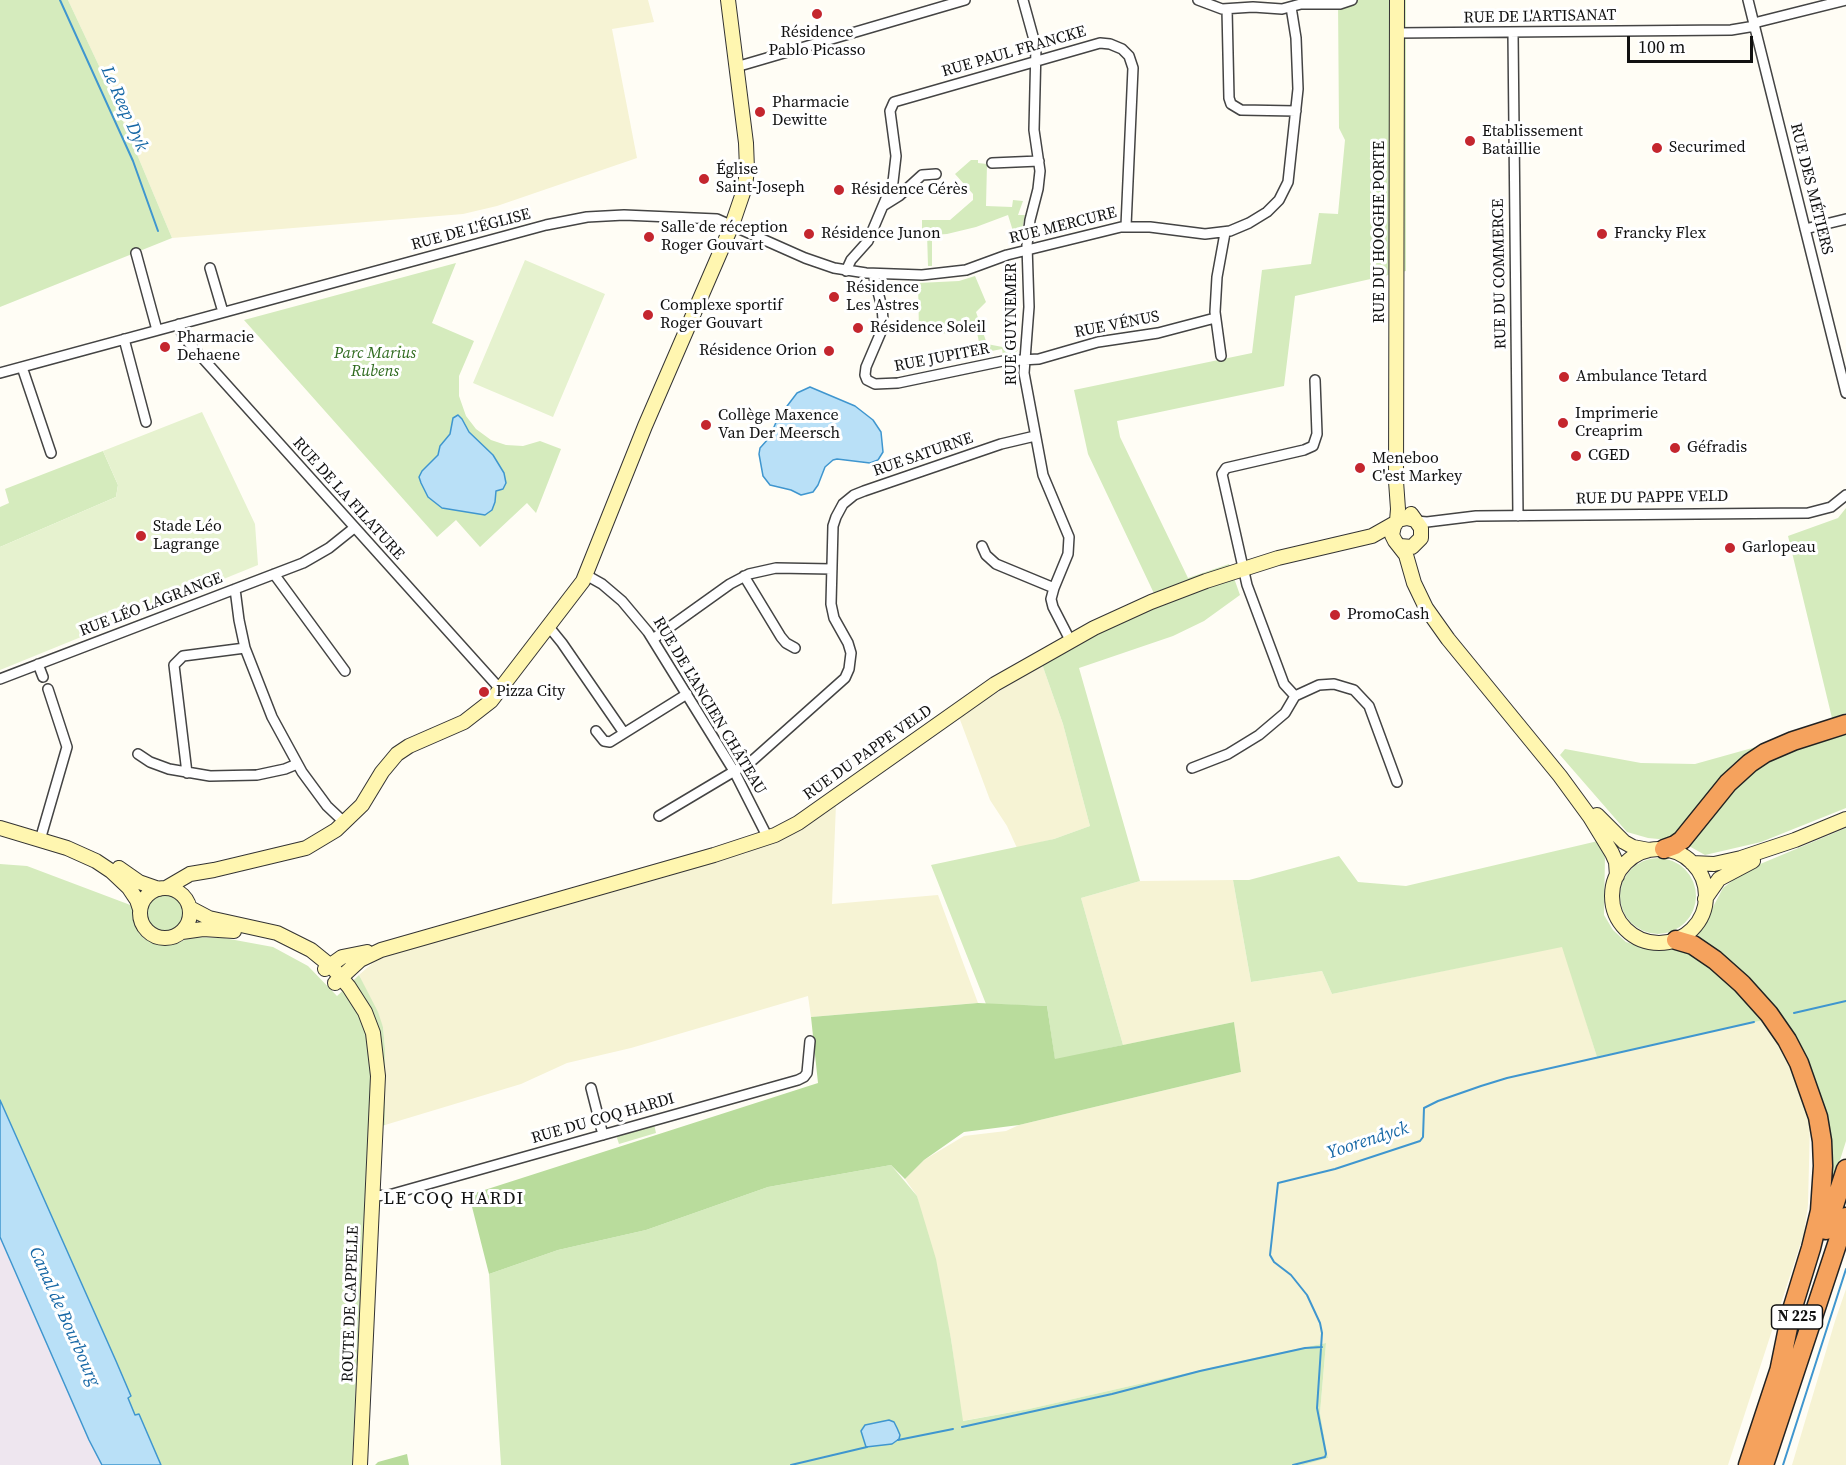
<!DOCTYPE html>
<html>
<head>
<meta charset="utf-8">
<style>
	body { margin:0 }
	#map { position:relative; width:1846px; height:1465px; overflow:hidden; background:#fffdf5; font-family:"Source Serif 4",serif }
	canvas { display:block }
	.scale { position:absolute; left:1627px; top:36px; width:126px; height:27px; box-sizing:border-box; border:3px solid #111; border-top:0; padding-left:8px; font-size:18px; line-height:21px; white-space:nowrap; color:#111; -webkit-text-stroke:4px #fff; paint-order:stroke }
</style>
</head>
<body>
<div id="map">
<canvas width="1846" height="1465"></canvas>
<div class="scale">100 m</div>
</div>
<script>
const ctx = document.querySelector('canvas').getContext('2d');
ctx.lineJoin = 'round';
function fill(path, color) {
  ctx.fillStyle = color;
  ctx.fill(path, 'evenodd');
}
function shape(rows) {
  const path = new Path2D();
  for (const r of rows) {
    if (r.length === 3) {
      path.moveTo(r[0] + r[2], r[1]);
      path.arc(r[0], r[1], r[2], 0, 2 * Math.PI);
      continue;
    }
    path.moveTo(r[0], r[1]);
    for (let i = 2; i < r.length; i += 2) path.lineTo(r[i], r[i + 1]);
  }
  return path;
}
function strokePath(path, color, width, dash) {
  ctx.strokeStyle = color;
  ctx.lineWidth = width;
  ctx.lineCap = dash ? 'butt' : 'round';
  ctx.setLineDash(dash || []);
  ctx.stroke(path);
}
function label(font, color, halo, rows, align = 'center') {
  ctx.font = font + ' "Source Serif 4",serif';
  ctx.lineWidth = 6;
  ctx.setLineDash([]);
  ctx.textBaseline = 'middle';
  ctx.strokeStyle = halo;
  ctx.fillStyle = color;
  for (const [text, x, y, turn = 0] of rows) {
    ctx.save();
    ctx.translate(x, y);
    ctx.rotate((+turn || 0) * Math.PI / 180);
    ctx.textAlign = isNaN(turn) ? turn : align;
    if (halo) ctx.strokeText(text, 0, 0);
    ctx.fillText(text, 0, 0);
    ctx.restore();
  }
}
fill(shape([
	[0,1237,89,1440,102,1465,0,1465]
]), '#eee6ef');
fill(shape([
	[68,0,648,0,654,22,612,29,637,158,497,206,463,214,172,238,108,85],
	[1042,664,1063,724,1090,826,1054,839,1017,848,1007,826,990,800,959,717],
	[836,804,832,904,938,895,978,1003,811,1017,808,996,631,1048,567,1063,521,1084,385,1125,385,1049,383,1027,359,975,376,960,591,895,777,842,803,828],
	[1233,880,1251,982,1322,971,1332,994,1563,946,1597,1057,1764,1020,1783,1048,1804,1094,1810,1123,1808,1205,1804,1233,1728,1465,1303,1465,1328,1458,1320,1413,1326,1343,1262,1356,1029,1409,962,1421,951,1339,917,1196,905,1179,924,1160,964,1136,1006,1131,1019,1125,1241,1072,1234,1022,1123,1045,1081,898,1140,881],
	[1846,1289,1846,1465,1792,1465,1835,1321]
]), '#f6f3d4');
fill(shape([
	[0,0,68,0,108,85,172,238,0,307],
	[1338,0,1406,0,1406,271,1295,296,1284,386,1117,421,1120,437,1188,578,1229,564,1240,595,1204,621,1173,636,1079,668,1140,881,1081,898,1123,1045,1055,1060,1047,1006,986,1004,931,865,1054,839,1090,826,1063,724,1042,664,1118,622,1159,604,1088,454,1074,390,1252,353,1262,270,1311,264,1319,213,1338,214,1345,140,1339,128],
	[971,160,978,160,978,163,987,164,986,206,1012,207,1013,200,1023,201,1018,215,1025,215,1020,240,1016,241,1008,215,976,227,947,234,932,235,932,266,928,266,927,233,922,233,922,220,950,220,973,200,973,194,955,174],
	[456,263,432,323,474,341,459,376,459,396,466,416,476,429,491,440,506,445,523,446,540,441,561,449,536,513,527,503,480,547,456,520,437,537,244,320],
	[975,276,986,302,976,312,987,344,1018,350,1014,354,1003,355,1002,349,981,353,977,332,929,334,919,332,918,283,959,281],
	[103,451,118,485,116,497,0,547,0,507,9,503,5,489],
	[1846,508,1846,713,1832,718,1788,536,1838,518],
	[1846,731,1846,808,1761,842,1705,855,1689,846,1745,772,1796,746],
	[1763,745,1733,764,1669,840,1648,838,1627,832,1560,755,1565,749,1641,763,1695,764],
	[1846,828,1846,1141,1830,1192,1810,1074,1697,937,1723,888,1746,870],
	[1598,841,1605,855,1604,915,1613,930,1626,942,1648,949,1666,949,1678,947,1710,962,1764,1020,1597,1057,1562,947,1332,994,1322,971,1251,982,1233,880,1249,880,1339,856,1358,882,1406,886],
	[1658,896,38],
	[0,864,27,866,133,906,135,924,139,933,145,939,158,945,176,944,191,937,224,938,273,947,308,966,337,996,359,975,378,1012,383,1027,385,1049,385,1125,368,1131,352,1465,161,1465,139,1414,135,1416,128,1397,130,1396,116,1361,0,1100],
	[165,914,19],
	[654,1124,656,1133,619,1144,616,1135],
	[891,1165,917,1196,936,1259,951,1339,963,1421,1029,1409,1262,1356,1326,1343,1320,1413,1328,1458,1303,1465,501,1465,489,1274,558,1250,646,1230,768,1187]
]), '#d5ebbd');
fill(shape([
	[978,1003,1047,1006,1055,1059,1234,1022,1241,1072,1019,1125,964,1132,924,1160,905,1179,891,1165,768,1187,646,1230,558,1250,489,1274,469,1195,818,1083,811,1017],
	[407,1454,409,1465,375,1465,378,1462]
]), '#b9dc9c');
fill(shape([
	[525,260,605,294,553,417,473,383],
	[202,412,255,524,258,565,0,670,0,547,116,497,118,485,103,451]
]), '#e6f2cf');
const water = shape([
	[810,387,855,406,873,420,881,432,883,452,878,460,870,463,837,459,833,460,825,467,818,485,813,492,801,495,791,490,770,485,763,476,759,454,760,448,769,438,778,418,797,393,810,387],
	[458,415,462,419,469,432,493,455,504,473,506,483,503,489,496,491,495,502,492,510,485,515,442,508,428,497,421,483,419,477,422,471,438,455,440,446,450,434,453,418,458,415],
	[0,1100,116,1361,131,1396,128,1398,135,1415,139,1414,161,1465,102,1465,89,1440,0,1237,0,1100],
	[889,1420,894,1422,897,1428,900,1435,899,1439,892,1444,866,1447,861,1431,865,1425,889,1420]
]);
fill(water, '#b9e0f7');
strokePath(water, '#3f96cf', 1.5);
strokePath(shape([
	[60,0,133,161,158,231],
	[1794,1013,1846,1001],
	[962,1427,1112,1394,1200,1371,1305,1348,1322,1347],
	[898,1440,953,1429],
	[791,1465,867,1447],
	[1293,1465,1325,1457,1326,1454,1317,1408,1322,1333,1320,1323,1307,1295,1291,1275,1274,1262,1270,1255,1278,1183,1335,1169,1420,1141,1423,1137,1424,1108,1438,1101,1481,1086,1507,1078,1754,1022],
	[1783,1465,1846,1269]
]), '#3f96cf', 2);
const street = shape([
	[1023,0,1036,47,1034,130,1040,171,1038,189,1030,220,1027,245,1029,307,1024,373,1043,475,1069,537,1068,554,1054,588,1051,599,1053,607,1070,640],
	[1198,0,1222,9,1253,7,1282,9,1301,4,1340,4,1352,0],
	[1748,0,1846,393],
	[1227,9,1229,98,1231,104,1241,110,1296,111],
	[1754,23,1846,0],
	[1396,33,1731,30,1755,26],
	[1513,33,1518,516],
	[736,67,965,0],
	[992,163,1039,161],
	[883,206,899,196,922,175,936,174],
	[1805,229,1846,219],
	[136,253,157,330],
	[210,268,223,312],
	[846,271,851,260,868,241,893,182,896,156,890,111,894,102,1100,43,1110,44,1122,49,1129,56,1133,68,1126,226],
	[873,274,882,307,883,320,881,332,866,367,865,375,867,380,875,384,898,383,1003,361,1039,359,1098,342,1158,333,1215,318],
	[179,324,182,334,189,343,501,690],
	[124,339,146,422],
	[1221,356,1215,312,1217,277,1225,233],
	[22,367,51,453],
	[0,373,546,225,587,217,624,215,717,219,805,258,834,268,866,273,922,275,966,270,1007,255,1121,227,1150,227,1205,234,1230,231,1249,223,1267,212,1279,200,1288,182,1298,89,1296,38,1291,7],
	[1416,521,1427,522,1476,516,1808,513,1831,507,1846,495],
	[982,546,986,555,996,564,1054,588],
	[274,574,345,671],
	[586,575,602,584,622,601,648,632,734,771,768,838],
	[744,576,781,637,786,643,795,648],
	[235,589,239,620,245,648,272,717,302,772,327,806,345,823],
	[549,627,562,643,624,733],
	[653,639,730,584,749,574,776,568,832,569],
	[38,664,43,677],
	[0,679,303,563,329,548,354,528],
	[1295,696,1284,684,1247,585,1222,474,1226,468,1304,450,1313,446,1317,434,1315,380],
	[596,731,604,741,610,742,687,694],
	[138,754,150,762,169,769,210,776,257,775,285,769,297,764],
	[1192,768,1228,754,1259,735,1285,713,1295,696,1319,685,1334,684,1354,690,1369,706,1397,782],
	[187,773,174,665,183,656,245,648],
	[659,816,753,760,845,678,849,669,851,653,848,643,834,618,831,604,833,526,836,517,843,504,854,495,864,491,1001,444,1035,436],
	[40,840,67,747,48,689],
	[591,1088,603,1135],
	[372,1196,389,1195,798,1080,804,1077,807,1073,810,1041]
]);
const secondary = shape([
	[1397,0,1396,481,1398,509,1397,521],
	[1415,520,1407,518,1398,520,1394,526,1392,535,1395,541,1406,555,1414,583,1426,608,1448,639,1560,776,1590,817,1612,853,1616,862,1617,876],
	[1400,546,1412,547,1421,538,1421,528,1411,514],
	[1597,815,1624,842,1633,847,1649,850],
	[0,828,67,848,96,861,111,871,129,888,137,900,140,909],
	[1659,896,47],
	[1692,863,1714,864,1741,858,1795,840,1846,819],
	[119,868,139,882,159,889],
	[165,913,25],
	[166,888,190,874,214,870,306,848,336,830,362,805,382,772,397,754,409,746,464,722,491,701,583,581,645,426,732,225,745,187,747,169,746,143,728,0],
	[1705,899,1719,879,1753,861],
	[190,908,209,918,277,933,311,950,332,967,349,987,365,1012,373,1033,378,1076,360,1465],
	[182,932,203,929,234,931],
	[325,969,342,957,367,952],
	[335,983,360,960,381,950,714,855,775,835,798,823,995,684,1094,628,1151,602,1206,581,1278,558,1372,536,1395,523]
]);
const highway = shape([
	[1664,849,1675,845,1682,840,1728,783,1750,763,1765,753,1793,741,1846,724],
	[1676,940,1693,945,1715,960,1742,984,1769,1014,1787,1040,1799,1063,1818,1117,1822,1141,1823,1166,1820,1211,1811,1248,1791,1313,1779,1372],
	[1826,1230,1846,1169],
	[1748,1465,1782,1362],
	[1764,1465,1846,1217]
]);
strokePath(street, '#444', 12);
strokePath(secondary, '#333', 16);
strokePath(highway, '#222', 21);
strokePath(street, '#fff', 9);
strokePath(secondary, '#fff6b0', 14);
strokePath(highway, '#f5a25d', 18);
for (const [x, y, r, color] of [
	[817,14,6,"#c4262e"],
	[760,112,6,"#c4262e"],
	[1470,141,6,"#c4262e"],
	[1657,148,6,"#c4262e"],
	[704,179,6,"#c4262e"],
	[839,190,6,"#c4262e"],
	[809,234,6,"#c4262e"],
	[1602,234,6,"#c4262e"],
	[649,237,6,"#c4262e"],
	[834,297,6,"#c4262e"],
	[648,315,6,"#c4262e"],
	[858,328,6,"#c4262e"],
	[165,347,6,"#c4262e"],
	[829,351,6,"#c4262e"],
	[1564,377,6,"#c4262e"],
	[1563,423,6,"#c4262e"],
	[706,425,6,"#c4262e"],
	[1675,448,6,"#c4262e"],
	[1576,456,6,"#c4262e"],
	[1360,468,6,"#c4262e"],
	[141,536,6,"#c4262e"],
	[1730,548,6,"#c4262e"],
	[1335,615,6,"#c4262e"],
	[484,692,6,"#c4262e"]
]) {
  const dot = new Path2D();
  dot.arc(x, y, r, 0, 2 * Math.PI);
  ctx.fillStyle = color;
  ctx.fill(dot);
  strokePath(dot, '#fff', 2);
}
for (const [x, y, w] of [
	[1797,1317,51]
]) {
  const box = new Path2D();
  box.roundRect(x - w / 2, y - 12, w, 24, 4.5);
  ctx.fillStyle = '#fff';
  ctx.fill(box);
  strokePath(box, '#111', 1.5);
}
label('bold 15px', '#111', null, [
	["N 225",1797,1317]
]);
label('16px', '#111', '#fff', [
	["RUE DE L'ARTISANAT",1540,17,-1],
	["RUE PAUL FRANCKE",1014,52,-16],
	["RUE DES MÉTIERS",1811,189,76],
	["RUE MERCURE",1063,226,-14],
	["RUE DE L'ÉGLISE",471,230,-15],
	["RUE DU HOOGHE PORTE",1380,232,-90],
	["RUE DU COMMERCE",1500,274,-91],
	["RUE GUYNEMER",1012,324,-90],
	["RUE VÉNUS",1117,325,-11],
	["RUE JUPITER",942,358,-11],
	["RUE SATURNE",923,455,-19],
	["RUE DU PAPPE VELD",1652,498,-1],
	["RUE DE LA FILATURE",348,499,48],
	["RUE LÉO LAGRANGE",151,605,-21],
	["RUE DE L'ANCIEN CHÂTEAU",709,706,59],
	["RUE DU PAPPE VELD",868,753,-35],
	["RUE DU COQ HARDI",603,1119,-16],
	["ROUTE DE CAPPELLE",351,1304,-88]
]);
label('16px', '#111', '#fff', [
	["Résidence",817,33,"center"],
	["Pablo Picasso",817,51,"center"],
	["Pharmacie",772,103],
	["Dewitte",772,121],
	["Etablissement",1482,132],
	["Bataillie",1482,150],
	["Securimed",1669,148],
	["Église",716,170],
	["Saint-Joseph",716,188],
	["Résidence Cérès",851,190],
	["Salle de réception",661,228],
	["Roger Gouvart",661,246],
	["Résidence Junon",821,234],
	["Francky Flex",1614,234],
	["Résidence",846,288],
	["Les Astres",846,306],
	["Complexe sportif",660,306],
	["Roger Gouvart",660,324],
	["Résidence Soleil",870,328],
	["Pharmacie",177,338],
	["Dehaene",177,356],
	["Résidence Orion",817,351,"right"],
	["Ambulance Tetard",1576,377],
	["Imprimerie",1575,414],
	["Creaprim",1575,432],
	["Collège Maxence",718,416],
	["Van Der Meersch",718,434],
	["Géfradis",1687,448],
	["CGED",1588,456],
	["Meneboo",1372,459],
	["C'est Markey",1372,477],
	["Stade Léo",153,527],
	["Lagrange",153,545],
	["Garlopeau",1742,548],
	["PromoCash",1347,615],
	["Pizza City",496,692]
], 'left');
label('italic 16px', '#2f6b1f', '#fff', [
	["Parc Marius",375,354],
	["Rubens",375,372]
]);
label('italic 18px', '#1768a6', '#fff', [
	["Le Reep Dyk",124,109,66],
	["Yoorendyck",1368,1141,-18],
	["Canal de Bourbourg",64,1317,66]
]);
ctx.letterSpacing = '1.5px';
label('18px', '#111', '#fff', [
	["LE COQ HARDI",454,1199]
]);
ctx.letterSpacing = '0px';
</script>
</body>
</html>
